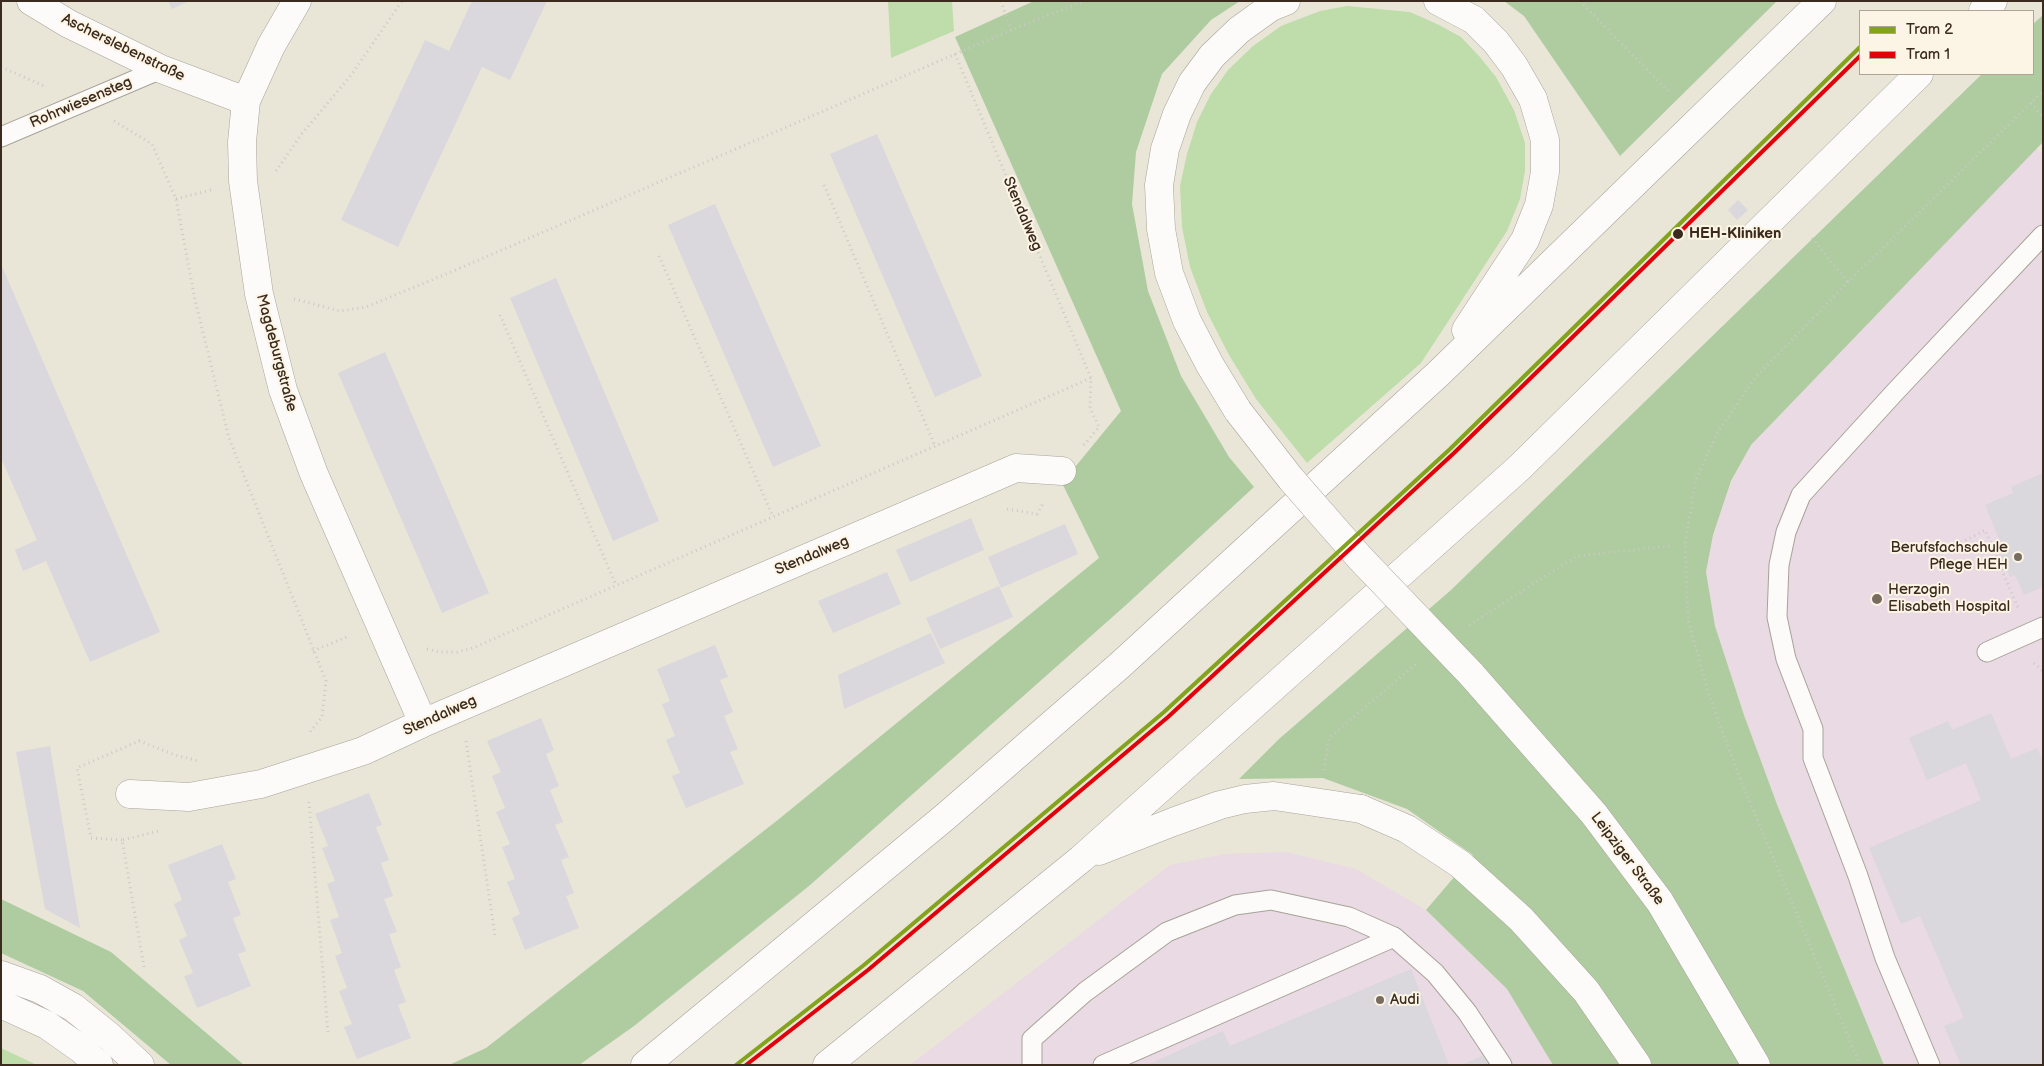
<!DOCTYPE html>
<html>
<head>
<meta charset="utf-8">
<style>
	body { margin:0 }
	#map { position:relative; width:2044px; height:1066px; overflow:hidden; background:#e9e6d8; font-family:"Balsamiq Sans",sans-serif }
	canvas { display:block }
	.frame { position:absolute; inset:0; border:2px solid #3b2a1e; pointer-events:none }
	.legend { position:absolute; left:1859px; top:10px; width:175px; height:65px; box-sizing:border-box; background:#fcf5e5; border:1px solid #afa495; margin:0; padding:6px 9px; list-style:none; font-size:15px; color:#3b2a1e }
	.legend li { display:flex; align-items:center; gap:10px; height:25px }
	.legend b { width:25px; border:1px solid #afa495 }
</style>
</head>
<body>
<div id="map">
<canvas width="2044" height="1066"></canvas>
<div class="frame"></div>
<ul class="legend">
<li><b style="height:6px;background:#82a31b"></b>Tram 2</li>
<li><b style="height:6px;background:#e3000b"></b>Tram 1</li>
</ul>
</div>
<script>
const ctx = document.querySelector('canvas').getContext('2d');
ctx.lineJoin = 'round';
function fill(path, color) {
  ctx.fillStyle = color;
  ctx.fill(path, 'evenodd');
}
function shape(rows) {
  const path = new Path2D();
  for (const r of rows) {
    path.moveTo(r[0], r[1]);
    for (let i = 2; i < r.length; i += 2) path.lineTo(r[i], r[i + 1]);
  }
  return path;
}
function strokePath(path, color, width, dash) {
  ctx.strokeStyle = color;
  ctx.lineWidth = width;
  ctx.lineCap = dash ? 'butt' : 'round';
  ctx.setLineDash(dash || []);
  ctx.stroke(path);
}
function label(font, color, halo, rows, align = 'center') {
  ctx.font = font + ' "Balsamiq Sans",sans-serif';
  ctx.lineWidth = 4;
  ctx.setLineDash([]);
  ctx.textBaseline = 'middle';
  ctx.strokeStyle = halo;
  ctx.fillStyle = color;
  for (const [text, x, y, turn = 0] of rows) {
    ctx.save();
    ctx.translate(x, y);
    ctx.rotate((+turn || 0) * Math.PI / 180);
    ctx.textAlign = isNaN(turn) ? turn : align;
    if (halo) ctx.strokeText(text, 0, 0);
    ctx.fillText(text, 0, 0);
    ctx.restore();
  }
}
fill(shape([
	[2036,148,2043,154,2043,1065,1884,1065,1778,807,1744,715,1715,626,1706,572,1713,535,1730,485,1751,445],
	[1286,852,1356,869,1426,910,1507,989,1553,1065,910,1065,1170,865,1224,854]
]), '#eadae3');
fill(shape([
	[888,1,952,1,954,31,891,58],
	[1347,6,1410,12,1439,25,1461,37,1479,56,1496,77,1514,110,1525,143,1525,171,1520,199,1507,231,1421,363,1307,463,1256,399,1229,355,1207,312,1190,267,1182,227,1180,186,1187,154,1197,122,1211,94,1228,70,1253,46,1281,26,1320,11],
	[1,1048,37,1065,1,1065]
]), '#bfdcab');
fill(shape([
	[1034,1,1240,1,1211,20,1162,74,1136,152,1132,204,1148,291,1181,376,1229,457,1254,487,1126,605,809,886,634,1026,579,1065,449,1065,486,1048,779,819,1099,558,1062,483,1121,411,955,37],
	[1504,1,1777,1,1620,156,1524,16],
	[2043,15,2043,142,1751,445,1731,481,1713,535,1706,572,1715,626,1744,715,1778,807,1884,1065,1553,1065,1507,989,1426,910,1473,855,1407,809,1323,778,1239,779,1279,739,1451,590,1982,74,2033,74,2033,24],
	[1,899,111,952,244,1065,171,1065,83,991,1,953]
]), '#aecca0');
fill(shape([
	[168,1,189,1,172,9],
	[472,1,547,1,510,80,482,67,398,247,341,220,425,40,449,51],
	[877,134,982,376,935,397,830,154],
	[1738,200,1748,210,1737,220,1728,210],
	[715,204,821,446,773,467,668,225],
	[1,264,160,632,90,662,46,561,23,571,15,550,37,540,1,458],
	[556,278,659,521,613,541,510,298],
	[385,352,489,593,442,613,338,373],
	[2043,473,2043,587,2024,595,2015,575,2010,577,2000,555,2005,553,1985,505,2013,493,2011,487],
	[971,518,984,550,910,582,896,550],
	[1065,524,1078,554,1001,588,988,557],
	[887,572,901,604,833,633,818,601],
	[999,586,1013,617,940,649,926,618],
	[931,633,945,663,844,709,838,675],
	[715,645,728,677,720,680,733,712,724,716,738,749,730,752,744,784,686,808,672,776,680,773,666,740,675,736,662,704,670,701,657,669],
	[1991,713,2011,759,2037,748,2043,761,2043,1065,1961,1065,1944,1026,1964,1018,1920,916,1901,924,1869,848,1981,800,1966,763,1927,780,1909,738,1948,721,1952,730],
	[541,718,554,750,546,754,559,786,550,790,563,822,555,825,569,857,561,860,574,893,566,896,579,928,525,950,512,918,520,914,507,882,515,879,502,847,510,844,496,812,505,808,492,776,501,772,487,741],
	[50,746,80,928,45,909,16,752],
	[369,793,382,825,376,827,389,860,381,863,393,896,384,899,397,932,389,934,401,967,394,970,406,1002,398,1005,411,1038,357,1059,344,1027,352,1024,339,991,347,988,335,956,342,953,330,920,339,917,327,884,335,881,322,848,328,846,315,814],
	[222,844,236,879,228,882,241,915,233,918,246,951,238,954,251,986,197,1008,184,976,193,973,179,940,187,936,174,904,182,900,168,865],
	[1411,969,1449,1065,1147,1065,1223,1031,1230,1046],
	[1486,1054,1490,1065,1461,1065]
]), '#dad7dd');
const lane = shape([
	[1,137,161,69],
	[1987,652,2043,627],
	[1032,1065,1032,1039,1085,992,1167,932,1235,905,1271,900,1349,917,1394,937],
	[1103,1065,1394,937,1435,973,1467,1012,1502,1065],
	[1930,1065,1885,958,1858,876,1813,758,1813,729,1786,659,1777,617,1779,565,1786,532,1801,495,1895,392,2043,235]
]);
const street = shape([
	[31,1,69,24,161,69,246,101],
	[297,1,271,46,246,101,242,142,243,181,259,294,283,390,314,474,423,723],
	[130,794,189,797,261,784,363,751,423,723,1016,468,1062,471]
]);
const secondary = shape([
	[1438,1,1474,20,1496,42,1514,66,1533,99],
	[1238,411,1210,365,1187,321,1169,273,1161,229,1159,185,1165,149,1177,114,1192,83,1212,56,1239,30,1271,7,1286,1],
	[1471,674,1594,814,1660,902,1756,1065],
	[1361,809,1407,829,1460,864,1521,919,1586,991,1637,1065]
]);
const highway = shape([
	[1983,11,1993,1],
	[1466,330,1525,240,1539,205,1545,172,1545,140,1533,99],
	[1099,851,1173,822,1220,805,1245,799,1274,796,1361,809],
	[1,975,40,989,74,1008,110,1037,140,1065],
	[1,1004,47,1025,81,1049,99,1065],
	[645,1065,945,817,1119,666,1438,374,1822,1],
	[827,1065,1081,859,1519,468,1919,74]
]);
strokePath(lane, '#a7a399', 21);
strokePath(street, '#a7a399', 29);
strokePath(secondary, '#a7a399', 29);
strokePath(highway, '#a7a399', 29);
strokePath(shape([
	[1001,1,1011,30],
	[1580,1,1668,91],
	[955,54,1091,378,1090,408,1099,427,1083,446],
	[1,67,44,86],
	[2031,103,2043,117],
	[114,121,152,144,176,199,195,300,229,438,326,681,322,717,310,732],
	[276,171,301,135,352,74,402,1],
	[824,185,935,446],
	[176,199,211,190],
	[1812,238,1848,282],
	[659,256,773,517],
	[294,299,340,311,366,307,451,272,1011,30,1084,1],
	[500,315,616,585],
	[1007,509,1037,514,1044,502],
	[1961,543,1985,530,2018,608],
	[1469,625,1577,556,1671,546],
	[427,649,440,652,457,652,473,648,1091,378],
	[313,651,349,636],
	[2034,663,2043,671],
	[466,741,495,936],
	[1324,770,1329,738,1416,664],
	[309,802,328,1033],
	[122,840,91,838,77,768,139,741,178,756,199,761],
	[144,967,122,840,159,831],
	[1860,1065,1739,776,1709,695,1688,620,1685,544,1696,479,1718,432,1755,378,1848,282,2043,91]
]), '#cbc9c5', 3, [1, 4]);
strokePath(lane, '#fcfbf9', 19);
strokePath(street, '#fcfbf9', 28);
strokePath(secondary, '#fcfbf9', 28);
strokePath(highway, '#fcfbf9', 28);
const secondaryBridge = shape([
	[1238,411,1291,479,1360,558,1471,674]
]);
strokePath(secondaryBridge, '#a7a399', 29, []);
strokePath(secondaryBridge, '#fcfbf9', 28);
strokePath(shape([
	[736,1065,864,965,1164,712,1450,449,1860,47]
]), '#82a31b', 4);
strokePath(shape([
	[746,1065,868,970,1168,717,1454,453,1860,56]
]), '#e3000b', 4);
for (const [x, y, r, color] of [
	[1678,234,6,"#3b2a1e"],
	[2018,557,5,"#786c5f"],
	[1877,599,6,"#786c5f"],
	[1380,1000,5,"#786c5f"]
]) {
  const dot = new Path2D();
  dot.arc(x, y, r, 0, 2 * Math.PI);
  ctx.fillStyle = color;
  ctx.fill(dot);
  strokePath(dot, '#fcf5e5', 2);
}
label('15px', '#3b2a1e', '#fcf5e5', [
	["Ascherslebenstraße",123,48,26],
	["Rohrwiesensteg",81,103,-23],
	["Stendalweg",1022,214,67],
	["Magdeburgstraße",276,353,75],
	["Stendalweg",812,556,-23],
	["Stendalweg",440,716,-24],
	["Leipziger Straße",1627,859,53]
]);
label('bold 15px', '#3b2a1e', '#fcf5e5', [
	["HEH-Kliniken",1689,234]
], 'left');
label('15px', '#3b2a1e', '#fcf5e5', [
	["Berufsfachschule",2008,548,"right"],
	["Pflege HEH",2008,565,"right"],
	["Herzogin",1888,590],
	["Elisabeth Hospital",1888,607],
	["Audi",1390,1000]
], 'left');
</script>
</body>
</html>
